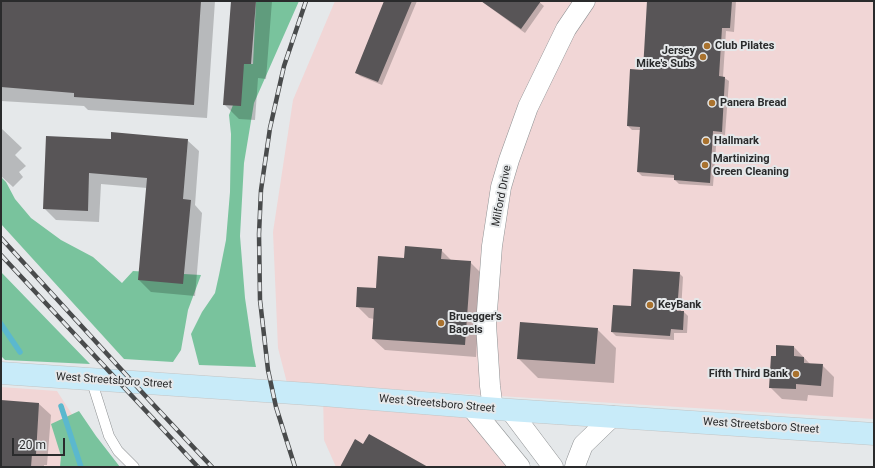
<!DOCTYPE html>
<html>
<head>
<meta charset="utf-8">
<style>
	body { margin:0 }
	#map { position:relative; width:875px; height:468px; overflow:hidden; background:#e5e8ea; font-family:Roboto,sans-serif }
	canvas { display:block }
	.frame { position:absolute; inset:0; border:2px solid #2a2b2c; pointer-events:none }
	.scale { position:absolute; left:12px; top:438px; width:53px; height:18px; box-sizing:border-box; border:2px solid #2a2b2c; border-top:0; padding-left:5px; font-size:12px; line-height:14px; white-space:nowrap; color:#2a2b2c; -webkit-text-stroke:3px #e5e8ea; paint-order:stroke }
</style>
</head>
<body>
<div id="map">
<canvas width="875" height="468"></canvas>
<div class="frame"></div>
<div class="scale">20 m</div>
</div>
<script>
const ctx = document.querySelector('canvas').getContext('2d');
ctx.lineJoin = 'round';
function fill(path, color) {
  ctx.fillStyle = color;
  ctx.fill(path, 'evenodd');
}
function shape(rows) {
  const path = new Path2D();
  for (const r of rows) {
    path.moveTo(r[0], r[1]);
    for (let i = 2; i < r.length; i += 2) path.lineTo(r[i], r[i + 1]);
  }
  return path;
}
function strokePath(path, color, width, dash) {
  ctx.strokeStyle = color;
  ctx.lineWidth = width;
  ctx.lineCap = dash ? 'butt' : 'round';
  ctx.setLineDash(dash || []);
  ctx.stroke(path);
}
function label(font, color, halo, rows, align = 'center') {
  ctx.font = font + ' Roboto,sans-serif';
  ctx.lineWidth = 4;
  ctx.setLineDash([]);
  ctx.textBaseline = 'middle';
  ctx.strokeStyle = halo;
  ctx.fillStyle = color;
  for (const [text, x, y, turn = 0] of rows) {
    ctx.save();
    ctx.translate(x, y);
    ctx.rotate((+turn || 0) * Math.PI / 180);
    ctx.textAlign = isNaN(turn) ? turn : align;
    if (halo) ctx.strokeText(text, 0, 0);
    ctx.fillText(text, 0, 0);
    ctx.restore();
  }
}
fill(shape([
	[335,1,874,1,874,419,287,383,278,348,273,232,293,100],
	[1,387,57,391,106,467,1,467],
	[323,395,458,404,521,467,336,467,324,440]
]), '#f1d6d6');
fill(shape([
	[256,1,299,1,254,103,244,163,240,236,245,298,253,352,256,367,199,365,191,334,202,312,215,293,219,275,226,240,230,192,231,134,229,115,233,105,244,64,253,64],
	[1,177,6,182,15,199,31,218,61,240,93,257,122,283,133,271,201,275,188,310,181,350,173,362,124,359,1,224],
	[1,272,90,364,5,360,1,356],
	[79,411,96,436,120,467,60,467,61,456,51,424]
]), '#79c39d');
fill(shape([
	[1,1,215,1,207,118,88,110,84,106,1,101],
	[232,1,272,1,266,79,258,78,255,120,239,119,224,104],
	[385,1,417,1,382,85,360,76,356,72],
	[481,1,538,1,544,6,525,33],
	[648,1,736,1,734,32,726,31,723,77,729,81,725,135,717,134,713,186,679,184,675,180,675,178,642,176,638,172,640,130,632,130,628,126,644,71],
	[1,128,22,148,15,155,26,166,19,172,23,177,13,187,1,176],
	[112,140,187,140,199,151,195,205,202,213,195,296,151,292,139,280,147,188,101,184,99,222,56,220,44,208],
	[441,250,452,261,470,262,482,274,476,357,385,350,373,339,374,319,369,318,357,306,377,289,405,259],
	[679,273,683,277,681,312,684,312,688,316,687,333,674,333,674,340,616,336,612,332,632,308],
	[597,329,616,348,614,383,538,378,518,358],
	[777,346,794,347,810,364,822,365,834,377,833,397,808,395,807,401,782,399,770,387,777,357],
	[1,401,39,404,51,415,47,465,44,465,44,467,1,467]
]), '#0003');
strokePath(shape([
	[1,324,20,352],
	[61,406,81,467]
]), '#5bb8ce', 5.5);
fill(shape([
	[1,1,201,1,194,105,74,97,74,93,1,87],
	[231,1,256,1,251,64,244,64,241,106,223,105],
	[384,1,412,1,378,82,355,73],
	[481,1,541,1,521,29],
	[647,1,732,1,730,28,722,28,719,76,725,77,722,132,713,131,710,183,674,180,674,175,637,172,640,127,627,126,630,69,643,70],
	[111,132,188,139,183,199,191,200,183,284,138,280,147,178,89,173,88,211,43,209,46,136,111,139],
	[405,246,442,249,441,259,471,261,465,345,372,339,374,308,356,307,357,287,376,288,378,256,404,258],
	[633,269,680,272,677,311,684,311,683,330,671,329,670,336,611,332,613,305,631,306],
	[520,322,598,328,595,364,517,359],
	[776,345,794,346,794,356,804,357,804,363,823,364,821,386,796,384,796,389,769,388,771,356,776,356],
	[1,400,39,403,36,454,32,454,31,467,1,467],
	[369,434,396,449,428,467,340,467,355,439,363,444]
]), '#585557');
const lane = shape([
	[91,379,109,436,118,451,134,467]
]);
const street = shape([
	[471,407,520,467],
	[493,409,490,386,486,324,492,246,501,187,509,160,528,107,566,29,585,1],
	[510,410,553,467],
	[575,467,576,463,583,445,613,416]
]);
const primary = shape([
	[1,373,323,395,510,410,874,434]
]);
strokePath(lane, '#8f9294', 11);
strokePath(street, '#8f9294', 21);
strokePath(primary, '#c3c4c4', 23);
strokePath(lane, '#fff', 10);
strokePath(street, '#fff', 20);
strokePath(primary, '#c8ebf9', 22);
const rail = shape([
	[1,238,151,402,212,467],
	[1,255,198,467],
	[295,467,276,407,268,370,260,300,259,234,261,190,270,128,284,66,306,1]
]);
strokePath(rail, '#494b4c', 4.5);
strokePath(rail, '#e5e8ea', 3, [9]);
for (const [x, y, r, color] of [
	[707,46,4,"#a9722e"],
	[703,57,4,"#a9722e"],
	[712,103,4,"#a9722e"],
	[706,141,4,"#a9722e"],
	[705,165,4,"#a9722e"],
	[650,305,4,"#a9722e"],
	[441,323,4,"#a9722e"],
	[796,374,4,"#a9722e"]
]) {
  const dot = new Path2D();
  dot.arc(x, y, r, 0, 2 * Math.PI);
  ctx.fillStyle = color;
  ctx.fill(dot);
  strokePath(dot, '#e5e8ea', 1.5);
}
label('bold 11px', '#2a2b2c', '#e5e8ea', [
	["Club Pilates",715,46],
	["Jersey",695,51,"right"],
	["Mike's Subs",695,64,"right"],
	["Panera Bread",720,103],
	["Hallmark",714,141],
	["Martinizing",713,159],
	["Green Cleaning",713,172],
	["KeyBank",658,305],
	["Bruegger's",449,317],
	["Bagels",449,330],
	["Fifth Third Bank",788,374,"right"]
], 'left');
label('11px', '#2a2b2c', '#e5e8ea', [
	["Milford Drive",502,196,-79],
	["West Streetsboro Street",114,381,4],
	["West Streetsboro Street",437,404,5],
	["West Streetsboro Street",761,426,4]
]);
</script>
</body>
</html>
